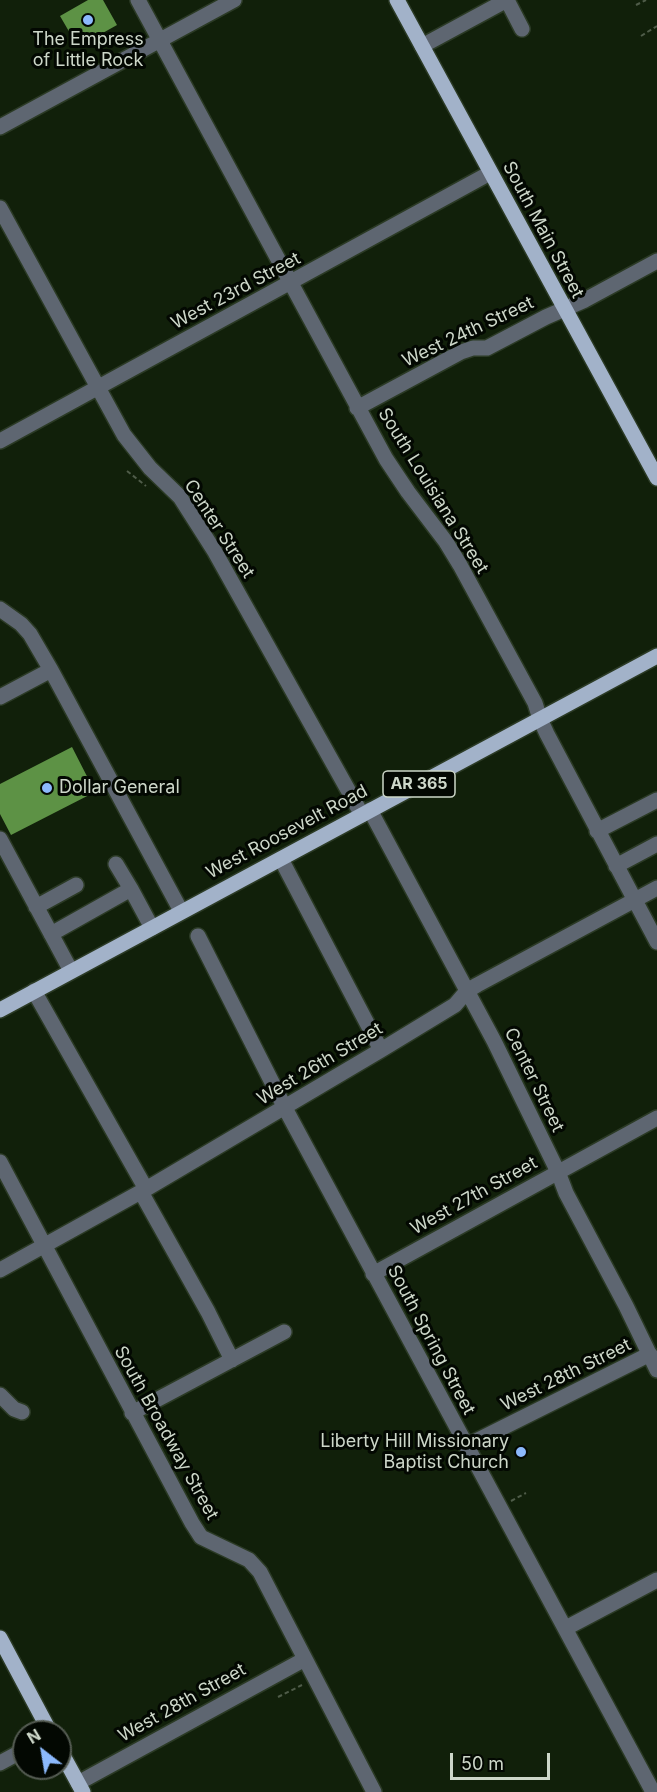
<!DOCTYPE html>
<html>
<head>
<meta charset="utf-8">
<style>
	body { margin:0 }
	#map { position:relative; width:657px; height:1792px; overflow:hidden; background:#11200a; font-family:Inter,sans-serif }
	canvas { display:block }
	.north { position:absolute; left:12px; top:1720px; width:60px; height:60px; box-sizing:border-box; background:#030802; border:2px solid #545b52; border-radius:50%; rotate:329deg; font-size:16px; font-weight:700; line-height:24px; text-align:center; color:#cdd7c9 }
	.north::after { content:''; display:block; margin:auto; width:21px; height:27px; background:#8cb9fc; clip-path:polygon(50% 0,100% 100%,50% 72%,0 100%) }
	.scale { position:absolute; left:450px; top:1753px; width:100px; height:27px; box-sizing:border-box; border:3px solid #cdd7c9; border-top:0; padding-left:8px; font-size:18px; line-height:21px; white-space:nowrap; color:#cdd7c9; -webkit-text-stroke:4px #030802; paint-order:stroke }
</style>
</head>
<body>
<div id="map">
<canvas width="657" height="1792"></canvas>
<div class="north">N</div>
<div class="scale">50 m</div>
</div>
<script>
const ctx = document.querySelector('canvas').getContext('2d');
ctx.lineJoin = 'round';
function fill(path, color) {
  ctx.fillStyle = color;
  ctx.fill(path, 'evenodd');
}
function shape(rows) {
  const path = new Path2D();
  for (const r of rows) {
    path.moveTo(r[0], r[1]);
    for (let i = 2; i < r.length; i += 2) path.lineTo(r[i], r[i + 1]);
  }
  return path;
}
function strokePath(path, color, width, dash) {
  ctx.strokeStyle = color;
  ctx.lineWidth = width;
  ctx.lineCap = dash ? 'butt' : 'round';
  ctx.setLineDash(dash || []);
  ctx.stroke(path);
}
function label(font, color, halo, rows, align = 'center') {
  ctx.font = font + ' Inter,sans-serif';
  ctx.lineWidth = 6;
  ctx.setLineDash([]);
  ctx.textBaseline = 'middle';
  ctx.strokeStyle = halo;
  ctx.fillStyle = color;
  for (const [text, x, y, turn = 0] of rows) {
    ctx.save();
    ctx.translate(x, y);
    ctx.rotate((+turn || 0) * Math.PI / 180);
    ctx.textAlign = isNaN(turn) ? turn : align;
    if (halo) ctx.strokeText(text, 0, 0);
    ctx.fillText(text, 0, 0);
    ctx.restore();
  }
}
fill(shape([
	[88,0,103,0,117,25,78,47,60,16],
	[72,747,95,792,11,835,0,814,0,784]
]), '#5d9245');
const minor = shape([
	[138,0,386,459,408,492,446,542,460,565,535,703,540,719,547,734,657,942],
	[507,0,522,29],
	[422,46,507,0],
	[0,127,234,0],
	[0,208,124,435,150,468,180,497,215,552,362,815],
	[357,408,461,352,473,348,487,348,546,317,585,300,657,261],
	[0,441,490,173],
	[0,609,21,624,30,634,51,670,181,911],
	[0,697,51,670],
	[370,810,494,1041,558,1172,566,1193,626,1306,657,1370],
	[597,831,657,800],
	[0,839,71,971],
	[281,859,381,1050],
	[116,864,131,889],
	[616,866,657,844],
	[36,907,76,885],
	[51,934,131,889,152,928],
	[198,936,285,1108,653,1792],
	[34,991,146,1189],
	[0,1162,192,1523,201,1537,249,1560,260,1572,374,1792],
	[141,1192,208,1312,232,1360],
	[0,1270,146,1189,381,1050,455,1005,467,991,477,985,657,888],
	[373,1274,657,1118],
	[0,1395,14,1409,22,1412],
	[132,1413,284,1332],
	[466,1446,650,1354],
	[566,1628,657,1580],
	[0,1763,24,1750],
	[78,1783,305,1659]
]);
const major = shape([
	[397,0,657,478],
	[0,1010,657,656],
	[0,1638,50,1732],
	[60,1750,83,1792]
]);
strokePath(minor, '#2b3a25', 18);
strokePath(major, '#2b3a25', 18);
strokePath(shape([
	[636,5,646,0],
	[641,36,657,26],
	[566,265,572,262],
	[127,471,146,486],
	[511,1501,526,1493],
	[278,1697,302,1685]
]), '#4f5c49', 2, [4.5, 3]);
strokePath(minor, '#5e6671', 15);
strokePath(major, '#a2b2c9', 15);
for (const [x, y, r, color] of [
	[88,20,6,"#8cb9fc"],
	[47,788,6,"#8cb9fc"],
	[521,1452,6,"#8cb9fc"]
]) {
  const dot = new Path2D();
  dot.arc(x, y, r, 0, 2 * Math.PI);
  ctx.fillStyle = color;
  ctx.fill(dot);
  strokePath(dot, '#030802', 2);
}
for (const [x, y, w] of [
	[419,784,72]
]) {
  const box = new Path2D();
  box.roundRect(x - w / 2, y - 13, w, 26, 4.5);
  ctx.fillStyle = '#030802';
  ctx.fill(box);
  strokePath(box, '#cdd7c9', 1.5);
}
label('bold 16px', '#cdd7c9', null, [
	["AR 365",419,784]
]);
label('18px', '#cdd7c9', '#030802', [
	["The Empress",88,40],
	["of Little Rock",88,61],
	["Dollar General",59,788,"left"],
	["Liberty Hill Missionary",509,1442,"right"],
	["Baptist Church",509,1463,"right"]
]);
label('18px', '#cdd7c9', '#030802', [
	["South Main Street",543,230,62],
	["West 23rd Street",236,291,-28],
	["West 24th Street",468,332,-25],
	["South Louisiana Street",433,491,58],
	["Center Street",219,529,57],
	["West Roosevelt Road",287,832,-28],
	["West 26th Street",320,1064,-31],
	["Center Street",534,1080,64],
	["West 27th Street",474,1196,-29],
	["South Spring Street",431,1340,62],
	["West 28th Street",566,1375,-26],
	["South Broadway Street",166,1433,61],
	["West 28th Street",182,1703,-29]
]);
</script>
</body>
</html>
